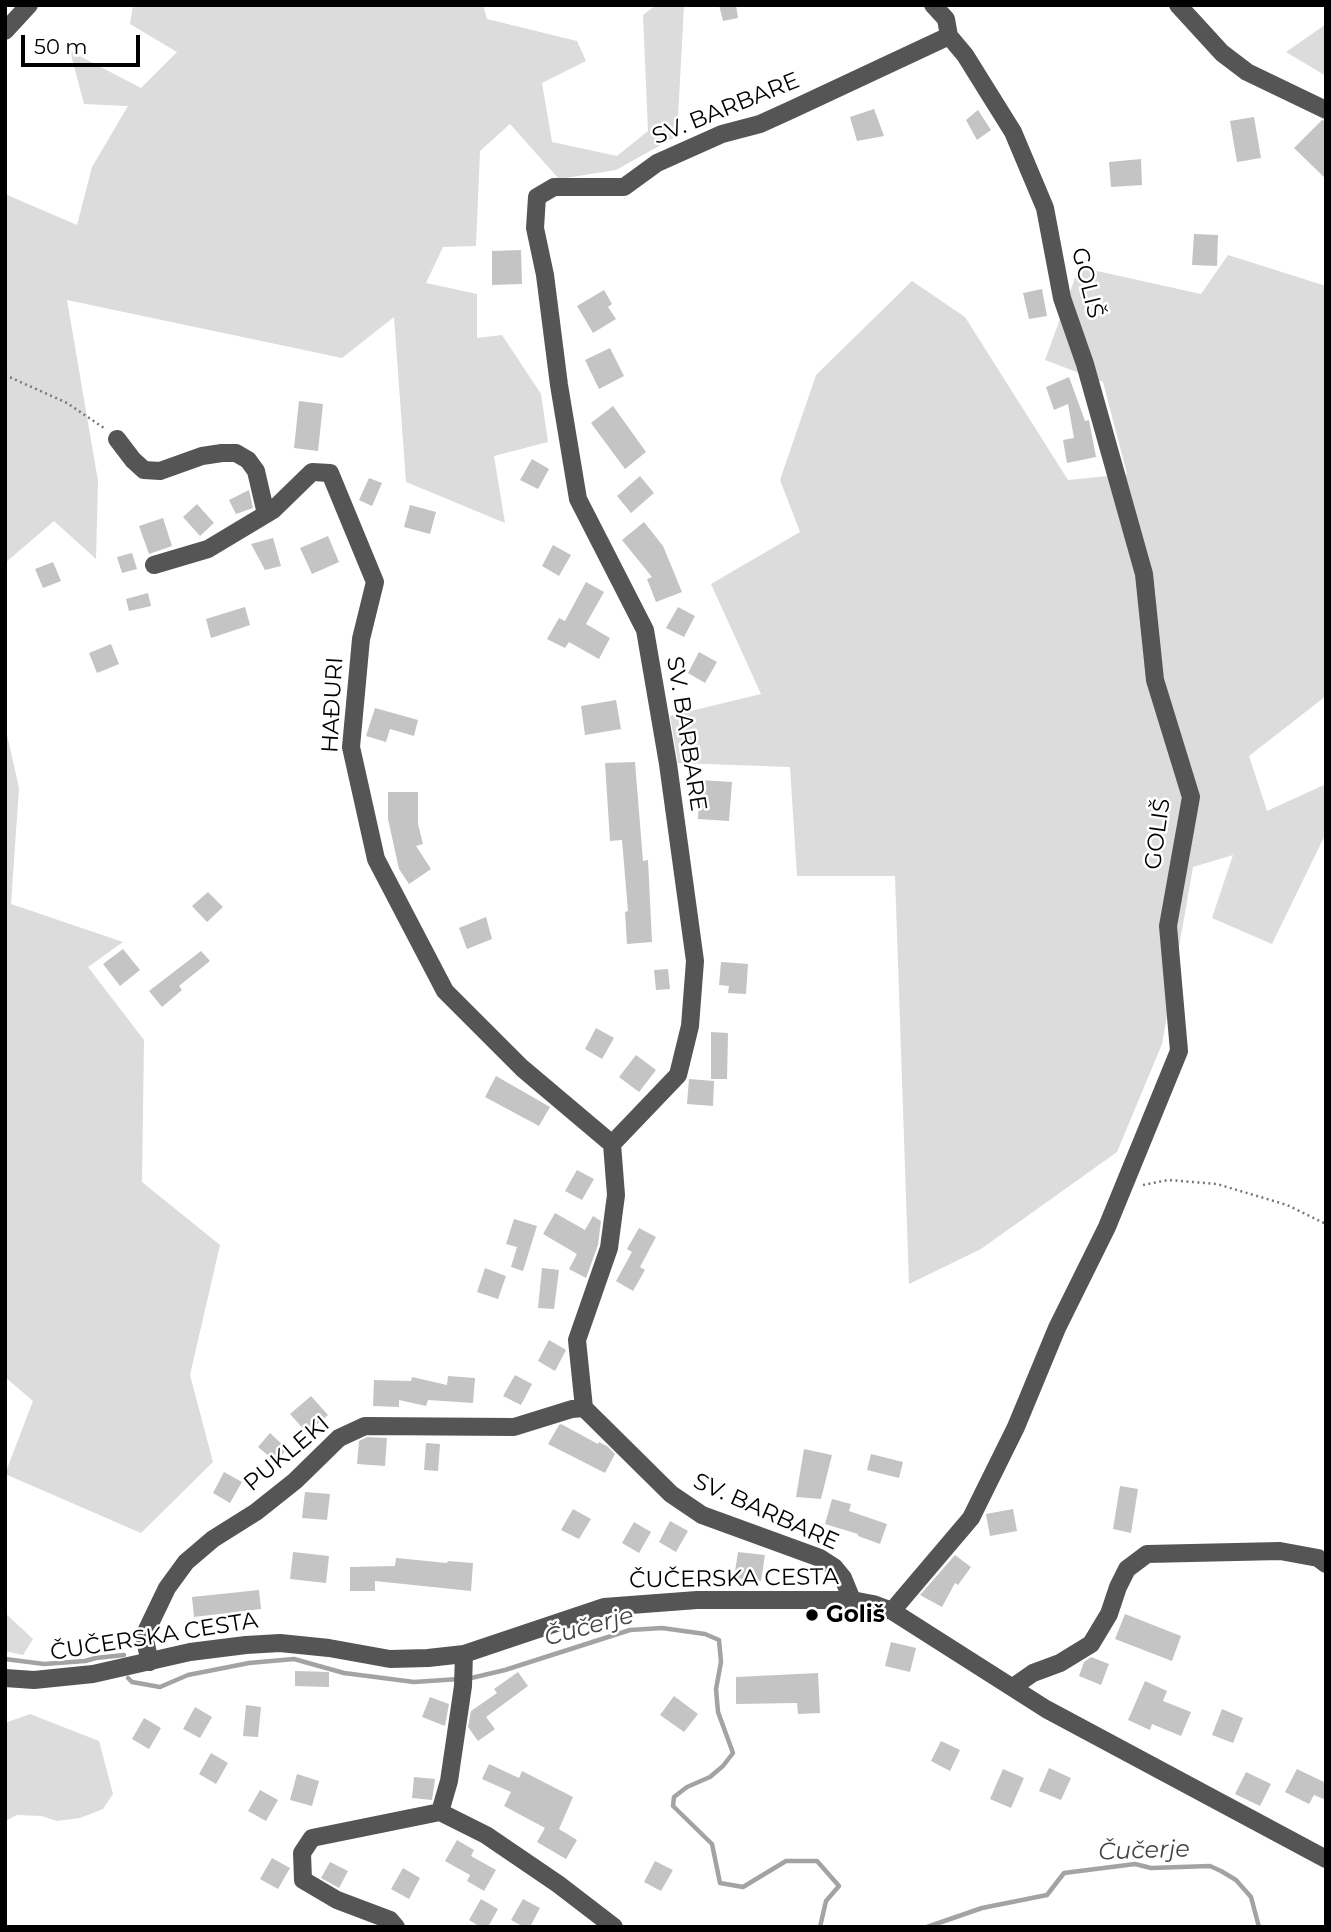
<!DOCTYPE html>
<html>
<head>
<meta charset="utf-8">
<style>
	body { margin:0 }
	#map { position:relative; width:1331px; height:1932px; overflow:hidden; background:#fff; font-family:Montserrat,sans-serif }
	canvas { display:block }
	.frame { position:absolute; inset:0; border:7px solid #000; pointer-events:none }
	.scale { position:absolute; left:21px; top:35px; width:119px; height:32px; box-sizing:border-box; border:4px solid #000; border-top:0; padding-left:9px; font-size:21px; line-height:24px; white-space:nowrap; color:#000; -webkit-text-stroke:5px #fff; paint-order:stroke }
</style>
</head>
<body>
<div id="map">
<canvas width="1331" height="1932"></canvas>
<div class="frame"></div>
<div class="scale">50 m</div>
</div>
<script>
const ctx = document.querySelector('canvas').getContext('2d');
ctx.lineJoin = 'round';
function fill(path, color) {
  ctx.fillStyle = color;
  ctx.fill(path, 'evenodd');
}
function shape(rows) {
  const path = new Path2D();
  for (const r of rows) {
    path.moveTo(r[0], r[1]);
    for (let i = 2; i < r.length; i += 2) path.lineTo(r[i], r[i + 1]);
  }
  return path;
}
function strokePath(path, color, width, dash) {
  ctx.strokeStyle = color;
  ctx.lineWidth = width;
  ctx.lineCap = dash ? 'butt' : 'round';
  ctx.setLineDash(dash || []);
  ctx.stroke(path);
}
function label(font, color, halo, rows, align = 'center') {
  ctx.font = font + ' Montserrat,sans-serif';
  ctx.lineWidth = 5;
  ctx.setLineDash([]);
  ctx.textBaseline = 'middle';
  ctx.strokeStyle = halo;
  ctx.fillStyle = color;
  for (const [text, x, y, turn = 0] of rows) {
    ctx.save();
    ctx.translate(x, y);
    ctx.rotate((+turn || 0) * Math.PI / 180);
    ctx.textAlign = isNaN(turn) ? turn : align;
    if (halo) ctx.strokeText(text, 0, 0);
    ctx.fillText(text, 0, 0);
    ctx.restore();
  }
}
fill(shape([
	[133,5,483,5,487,19,577,41,586,61,542,83,552,142,617,156,648,131,643,15,656,5,684,5,677,136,616,170,559,179,510,124,480,151,476,246,443,247,426,283,477,294,477,338,502,335,541,394,548,442,494,456,505,523,406,482,394,317,342,358,67,300,98,481,96,559,54,521,5,563,5,194,77,225,92,167,128,106,84,104,70,51,141,88,177,52,130,24],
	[1326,24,1326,76,1286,52],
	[1228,255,1326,286,1326,696,1249,756,1267,811,1326,784,1326,833,1272,944,1212,918,1233,855,1193,867,1162,1044,1117,1152,981,1249,909,1284,895,876,797,876,790,767,678,763,670,716,761,694,711,584,800,532,780,480,816,375,912,281,965,317,1068,480,1127,474,1103,382,1045,360,1079,267,1201,294],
	[5,726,19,788,11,904,123,942,88,967,144,1040,142,1182,220,1245,190,1375,213,1462,141,1533,5,1474,33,1401,5,1377],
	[5,1613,33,1639,23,1655,5,1651],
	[30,1714,99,1741,113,1794,103,1809,80,1818,57,1821,42,1816,17,1815,5,1821,5,1723]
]), '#dcdcdc');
strokePath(shape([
	[5,1659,44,1664,85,1661,96,1658,124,1655],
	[128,1678,132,1682,160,1687,188,1675,249,1663,294,1659,344,1673,414,1682,459,1679],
	[467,1679,505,1670,630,1630,662,1628,705,1634,719,1640,721,1662,716,1689,718,1712,733,1753,723,1766,710,1777,687,1787,674,1797,673,1806,712,1844,720,1883,743,1887,786,1861,817,1861,839,1886,826,1901,820,1927],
	[927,1927,982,1908,1047,1895,1064,1873,1135,1864,1151,1868,1210,1866,1221,1871,1236,1880,1251,1897,1259,1927]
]), '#a3a3a3', 4.5);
fill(shape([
	[719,5,736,5,738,18,723,21],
	[874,109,884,136,857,141,850,117],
	[978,110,991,130,977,140,966,120],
	[1254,117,1261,158,1237,162,1230,121],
	[1322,120,1326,121,1326,179,1294,148],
	[1141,159,1142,185,1111,187,1109,162],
	[1194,234,1218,235,1217,266,1192,265],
	[521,250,522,284,492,285,492,251],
	[1042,289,1047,316,1029,319,1023,293],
	[604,290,612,304,608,307,616,319,593,333,577,306],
	[610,348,624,376,599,389,585,360],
	[1069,377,1085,421,1089,420,1096,457,1067,463,1063,440,1074,438,1068,404,1054,410,1046,387],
	[299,401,323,404,318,451,294,448],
	[613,406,646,452,625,469,591,423],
	[532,459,549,469,538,489,520,480],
	[640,476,654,493,631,513,617,496],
	[369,478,382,483,372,506,359,500],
	[249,490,253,508,236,514,229,500],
	[197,504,214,523,200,536,183,517],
	[410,505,436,512,430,534,404,527],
	[163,518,172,546,149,554,139,526],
	[644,522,663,546,682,592,656,602,647,579,652,577,622,540],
	[328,536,339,562,312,574,300,548],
	[273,538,281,566,265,570,251,544],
	[553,545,571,555,559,576,542,566],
	[132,553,137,569,122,573,117,557],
	[53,562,61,581,43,588,35,569],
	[586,582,604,592,586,624,610,638,599,659,569,642,565,648,547,639,559,618,565,621],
	[148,593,151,606,129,611,126,599],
	[245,607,250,625,211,638,206,619],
	[678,607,695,616,684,637,666,628],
	[111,644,119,664,97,673,89,653],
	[699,652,717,662,705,683,688,673],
	[616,700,621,729,585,735,581,706],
	[375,708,418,720,414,736,390,729,386,742,366,736],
	[635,762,643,861,648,860,652,942,627,944,625,912,628,911,622,840,610,841,605,763],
	[700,780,732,782,729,821,698,819],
	[388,792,418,792,418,824,423,844,416,846,431,869,409,884,399,869,388,819],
	[208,892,223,907,207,922,192,906],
	[486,917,492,939,467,949,459,928],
	[123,949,140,970,120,986,103,964],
	[201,951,210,961,179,986,182,990,162,1007,149,991],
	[721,962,748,964,746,994,728,993,729,986,719,985],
	[668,969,670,989,656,990,654,970],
	[596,1028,614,1038,602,1059,585,1049],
	[711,1032,728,1033,727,1079,711,1079],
	[636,1055,656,1070,639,1092,619,1077],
	[496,1076,550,1107,539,1126,485,1097],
	[689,1079,714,1081,713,1106,687,1104],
	[577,1170,594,1179,582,1200,565,1191],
	[555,1213,585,1230,593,1216,601,1221,598,1245,586,1278,569,1269,577,1254,543,1234],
	[514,1219,537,1226,523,1271,511,1267,517,1247,506,1244],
	[639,1228,656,1237,640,1267,645,1270,633,1291,616,1281,632,1252,627,1249],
	[485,1268,506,1276,498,1299,477,1292],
	[542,1268,559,1270,554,1309,538,1308],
	[549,1340,566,1350,555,1371,538,1361],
	[515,1375,532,1384,521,1405,503,1396],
	[448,1376,475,1378,473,1403,428,1400,426,1406,399,1400,399,1407,373,1406,374,1380,411,1381,412,1377,447,1385],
	[311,1396,328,1415,307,1433,290,1414],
	[561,1424,598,1444,599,1442,607,1446,615,1454,605,1473,548,1444,559,1425],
	[270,1433,287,1449,276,1462,258,1447],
	[367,1437,387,1438,385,1466,357,1464,359,1441],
	[426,1443,440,1444,438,1471,424,1470],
	[804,1449,832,1455,821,1499,796,1497],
	[871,1454,903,1462,899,1478,867,1470],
	[224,1472,242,1482,230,1503,213,1493],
	[1120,1486,1138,1489,1131,1533,1113,1529],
	[305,1492,330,1494,327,1520,302,1518],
	[832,1499,851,1504,849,1511,887,1524,880,1544,858,1536,858,1534,825,1524],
	[573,1509,591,1519,579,1539,561,1530],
	[1013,1509,1017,1531,990,1536,986,1514],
	[670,1521,688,1531,676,1552,659,1542],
	[634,1522,651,1532,639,1553,622,1543],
	[293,1552,329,1556,326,1583,290,1579],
	[738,1552,765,1555,761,1581,734,1578],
	[955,1555,971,1567,958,1585,955,1583,942,1607,920,1595],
	[396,1558,447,1563,448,1561,473,1563,471,1591,375,1581,375,1591,350,1591,350,1567,395,1566],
	[259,1590,261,1609,194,1617,192,1597],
	[1125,1614,1181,1636,1172,1661,1115,1639],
	[891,1642,916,1648,910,1672,885,1666],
	[1091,1657,1109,1664,1101,1685,1079,1676,1084,1662],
	[295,1671,329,1672,329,1687,295,1686],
	[518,1672,528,1686,486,1717,495,1729,478,1741,468,1727,471,1711,497,1693,494,1689],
	[818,1673,820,1713,798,1714,797,1703,736,1704,736,1677],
	[1145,1681,1167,1691,1163,1701,1191,1712,1181,1736,1152,1724,1150,1730,1128,1720],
	[674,1696,698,1714,684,1732,660,1715],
	[430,1697,449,1704,445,1726,422,1717],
	[246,1705,261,1707,258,1737,243,1736],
	[195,1707,212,1717,200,1738,183,1729],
	[1222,1709,1243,1718,1233,1743,1212,1735],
	[144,1718,161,1728,149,1749,132,1739],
	[941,1741,960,1750,950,1771,931,1761],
	[211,1753,228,1763,216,1784,199,1774],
	[489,1764,519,1778,522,1771,573,1797,559,1829,577,1840,566,1859,537,1842,545,1828,504,1806,511,1792,482,1779],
	[1049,1768,1071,1778,1061,1800,1039,1791],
	[1003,1769,1024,1778,1011,1808,990,1799],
	[1297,1769,1326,1783,1326,1800,1314,1795,1309,1804,1285,1792],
	[1246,1772,1271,1784,1260,1806,1235,1794],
	[297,1774,319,1781,312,1806,290,1800],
	[414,1777,435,1779,432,1800,412,1798],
	[260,1790,278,1800,266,1821,248,1811],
	[457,1840,474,1850,471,1856,496,1870,484,1891,467,1881,470,1875,445,1861],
	[272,1858,290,1868,278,1889,260,1879],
	[655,1861,673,1870,661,1891,644,1882],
	[330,1862,348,1871,339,1888,321,1878],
	[403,1868,420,1878,409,1899,391,1889],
	[481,1899,498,1909,488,1927,481,1927,469,1920],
	[523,1899,540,1908,530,1927,524,1927,511,1920]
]), '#c4c4c4');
strokePath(shape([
	[5,375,67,403,104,428],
	[1143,1185,1168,1180,1217,1184,1287,1205,1326,1224]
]), '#777', 2.5, [2, 3.5]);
strokePath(shape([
	[1178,5,1222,53,1247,72,1326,110],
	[5,31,29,5],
	[117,439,133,460,144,470,160,471,202,456,222,453,236,453,248,460,256,471,266,514],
	[154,565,208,549,273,510,312,472,330,473,375,582,361,639,351,747,376,859,445,991,522,1068,612,1144],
	[852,1600,843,1578,834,1567,820,1558,702,1515,671,1494,584,1408,577,1340,609,1248,616,1195,612,1144,678,1075,690,1026,695,961,668,764,645,630,578,499,559,385,545,275,535,228,537,197,554,187,624,187,657,163,722,134,760,124,793,109,949,36,946,19,933,5],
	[892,1611,971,1518,1016,1427,1057,1328,1107,1227,1179,1051,1168,926,1191,797,1155,680,1144,574,1085,364,1062,298,1045,208,1013,132,965,55,949,36],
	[150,1662,144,1636,167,1588,186,1562,213,1539,256,1512,295,1481,339,1438,365,1426,514,1427,572,1409,584,1408],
	[5,1678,34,1680,93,1674,190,1652,246,1645,280,1643,329,1648,390,1659,428,1658,464,1654,604,1607,697,1600,852,1600,873,1604,892,1611,1046,1709,1326,1859],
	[1013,1687,1033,1673,1060,1663,1091,1644,1109,1614,1118,1587,1127,1569,1147,1554,1280,1551,1318,1558,1326,1564],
	[440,1812,486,1835,558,1884,614,1927],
	[396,1927,390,1920,337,1900,303,1880,302,1853,312,1838,440,1812,449,1781,463,1686,464,1654]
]), '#555', 18);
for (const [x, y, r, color] of [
	[812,1615,7,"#000"]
]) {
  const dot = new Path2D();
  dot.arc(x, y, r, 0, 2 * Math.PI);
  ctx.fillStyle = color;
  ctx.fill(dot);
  strokePath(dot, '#fff', 2.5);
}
label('23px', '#000', '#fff', [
	["SV. BARBARE",726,109,-22],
	["GOLIŠ",1087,283,76],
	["HAĐURI",333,705,-87],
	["SV. BARBARE",686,734,81],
	["GOLIŠ",1158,834,-82],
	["PUKLEKI",287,1454,-40],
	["SV. BARBARE",766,1512,24],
	["ČUČERSKA CESTA",734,1579,-1],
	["ČUČERSKA CESTA",154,1637,-9]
]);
label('bold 23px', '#000', '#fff', [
	["Goliš",826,1615]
], 'left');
label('italic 24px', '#444', '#fff', [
	["Čučerje",589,1627,-15],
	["Čučerje",1144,1851,-2]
]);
</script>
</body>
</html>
